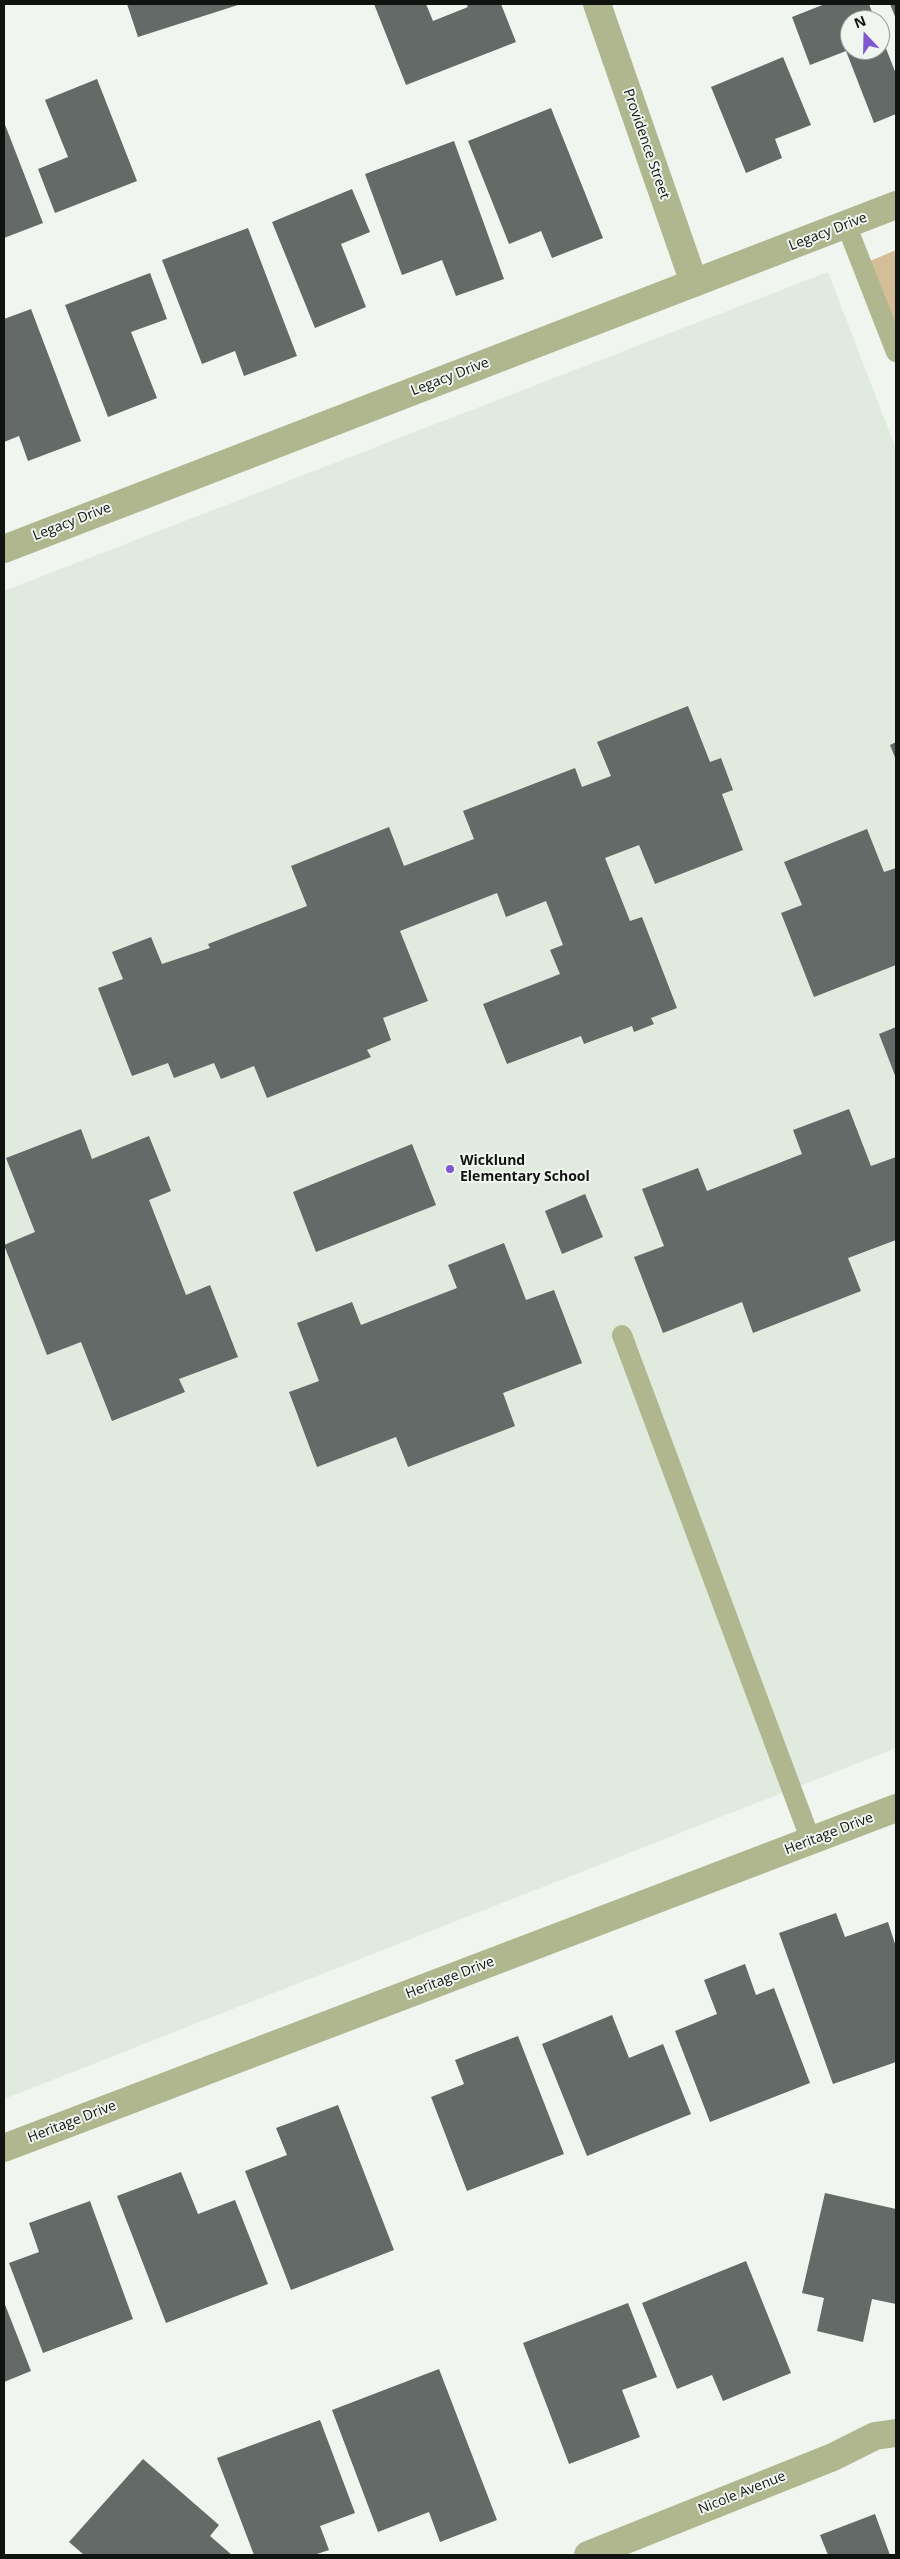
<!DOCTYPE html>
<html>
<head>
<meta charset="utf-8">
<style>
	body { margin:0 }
	#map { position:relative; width:900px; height:2559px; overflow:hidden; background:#f0f5ef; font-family:"Open Sans",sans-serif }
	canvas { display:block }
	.frame { position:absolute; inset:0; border:5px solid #111311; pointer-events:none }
	.north { position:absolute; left:840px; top:10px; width:50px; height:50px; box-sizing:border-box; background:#f0f5ef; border:1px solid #979b96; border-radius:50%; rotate:339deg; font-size:14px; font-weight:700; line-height:20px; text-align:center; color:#111311 }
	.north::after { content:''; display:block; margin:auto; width:18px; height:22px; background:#8057d0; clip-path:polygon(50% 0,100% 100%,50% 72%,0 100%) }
</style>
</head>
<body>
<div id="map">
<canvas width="900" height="2559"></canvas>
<div class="frame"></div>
<div class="north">N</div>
</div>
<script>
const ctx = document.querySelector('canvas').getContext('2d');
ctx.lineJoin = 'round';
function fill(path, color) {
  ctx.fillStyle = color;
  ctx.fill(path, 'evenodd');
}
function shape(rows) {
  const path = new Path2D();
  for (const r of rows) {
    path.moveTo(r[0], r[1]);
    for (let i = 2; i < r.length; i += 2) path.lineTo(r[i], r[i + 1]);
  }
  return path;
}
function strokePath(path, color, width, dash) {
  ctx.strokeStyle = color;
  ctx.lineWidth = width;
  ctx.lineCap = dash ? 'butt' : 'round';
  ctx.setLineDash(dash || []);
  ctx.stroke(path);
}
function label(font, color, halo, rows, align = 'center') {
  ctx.font = font + ' "Open Sans",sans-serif';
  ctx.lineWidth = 4;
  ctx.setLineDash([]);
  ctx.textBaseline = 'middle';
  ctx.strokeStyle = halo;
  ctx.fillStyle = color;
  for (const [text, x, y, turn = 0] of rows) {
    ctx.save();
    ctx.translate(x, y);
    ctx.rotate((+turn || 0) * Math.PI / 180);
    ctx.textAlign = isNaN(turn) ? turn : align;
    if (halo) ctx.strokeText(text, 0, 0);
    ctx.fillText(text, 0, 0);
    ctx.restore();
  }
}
fill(shape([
	[828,272,896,449,896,1748,4,2099,4,591]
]), '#e0eadf');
fill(shape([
	[896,250,896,328,870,261]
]), '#d3be97');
fill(shape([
	[127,4,241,4,138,37],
	[374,4,426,4,433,21,468,7,466,4,501,4,516,42,406,85],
	[825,4,869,4,875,20,850,20,850,50,880,50,880,33,896,74,896,114,874,123,846,51,810,65,792,17],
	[890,4,896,4,896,19],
	[783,57,811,125,775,139,782,158,746,173,711,87],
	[97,79,137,181,55,213,38,169,68,157,45,100],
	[551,108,603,238,552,258,541,231,509,244,468,141],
	[4,122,43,223,4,238],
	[454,141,504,279,456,296,442,260,402,275,365,174],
	[352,189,370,232,341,244,366,307,315,328,272,222],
	[248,228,297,356,244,376,235,351,202,364,162,260],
	[150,273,167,319,131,332,157,398,108,417,65,305],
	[31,309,81,441,28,461,19,436,4,442,4,319],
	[688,706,710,762,721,758,733,790,722,794,743,850,655,884,639,845,605,858,630,921,642,917,677,1008,651,1018,654,1024,634,1032,632,1026,584,1044,581,1036,507,1064,483,1004,560,974,550,950,563,945,546,901,506,917,497,893,400,931,428,1001,383,1018,391,1040,367,1050,371,1057,267,1098,254,1066,221,1079,214,1063,174,1078,168,1063,132,1076,98,988,123,979,112,952,151,937,162,964,210,948,208,944,307,906,291,866,389,827,404,866,474,839,463,811,575,768,582,787,611,776,597,742],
	[896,742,896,760,890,745],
	[867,829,884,872,896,868,896,965,814,997,781,913,802,905,784,862],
	[896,1027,896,1078,879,1034],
	[849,1109,871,1166,896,1157,896,1240,848,1258,861,1291,753,1333,742,1302,663,1333,634,1257,664,1246,642,1189,698,1168,707,1191,802,1154,793,1130],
	[81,1129,92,1159,149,1136,171,1191,149,1200,186,1295,210,1285,238,1357,179,1379,185,1392,112,1421,81,1342,47,1355,4,1245,35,1232,6,1158],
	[412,1144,436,1205,316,1252,293,1192],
	[585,1194,603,1237,562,1254,545,1211],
	[504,1243,526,1300,554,1290,582,1363,503,1393,515,1426,408,1467,396,1437,317,1467,289,1392,319,1381,297,1323,352,1302,361,1325,457,1288,448,1265],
	[836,1913,845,1937,888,1922,896,1947,896,2062,833,2084,779,1933],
	[745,1964,756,1995,774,1988,810,2083,710,2122,675,2031,717,2014,704,1980],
	[612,2015,629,2058,663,2044,691,2114,587,2156,542,2044],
	[518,2036,564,2154,467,2191,431,2097,464,2084,455,2060],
	[338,2105,394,2250,291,2290,245,2171,287,2155,276,2128],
	[181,2172,198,2214,235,2200,268,2284,166,2323,117,2196],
	[825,2193,896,2209,896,2304,872,2299,863,2342,817,2331,824,2298,802,2293],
	[90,2201,133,2319,43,2353,9,2263,39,2252,29,2223],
	[746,2261,791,2373,723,2401,712,2375,677,2389,642,2303],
	[4,2302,31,2371,4,2382],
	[628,2303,657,2377,622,2390,640,2437,569,2464,523,2343],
	[439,2369,497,2520,440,2542,429,2512,378,2532,332,2410],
	[320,2420,355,2513,320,2526,329,2550,314,2555,254,2555,217,2458],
	[143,2459,219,2525,210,2536,232,2555,84,2555,69,2542],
	[875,2514,890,2555,828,2555,820,2535]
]), '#636a68');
strokePath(shape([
	[846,224,896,352],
	[622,1335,811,1841]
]), '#b0b68d', 20);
strokePath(shape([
	[597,4,694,283],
	[588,2555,833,2457,875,2436,896,2433]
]), '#b0b68d', 28);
strokePath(shape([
	[4,549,896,205],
	[4,2148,896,1808]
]), '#b0b68d', 28);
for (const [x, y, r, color] of [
	[450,1169,5,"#8057d0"]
]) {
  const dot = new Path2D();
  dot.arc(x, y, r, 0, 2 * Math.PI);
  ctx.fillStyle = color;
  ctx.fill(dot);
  strokePath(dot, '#f0f5ef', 2);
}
label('14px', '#111311', '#f0f5ef', [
	["Providence Street",646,144,71],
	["Legacy Drive",828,232,-21],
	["Legacy Drive",450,377,-21],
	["Legacy Drive",72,522,-21],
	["Heritage Drive",829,1834,-21],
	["Heritage Drive",450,1978,-21],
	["Heritage Drive",72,2122,-21],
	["Nicole Avenue",742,2493,-22]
]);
label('bold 14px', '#111311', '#f0f5ef', [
	["Wicklund",460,1161],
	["Elementary School",460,1177]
], 'left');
</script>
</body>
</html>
